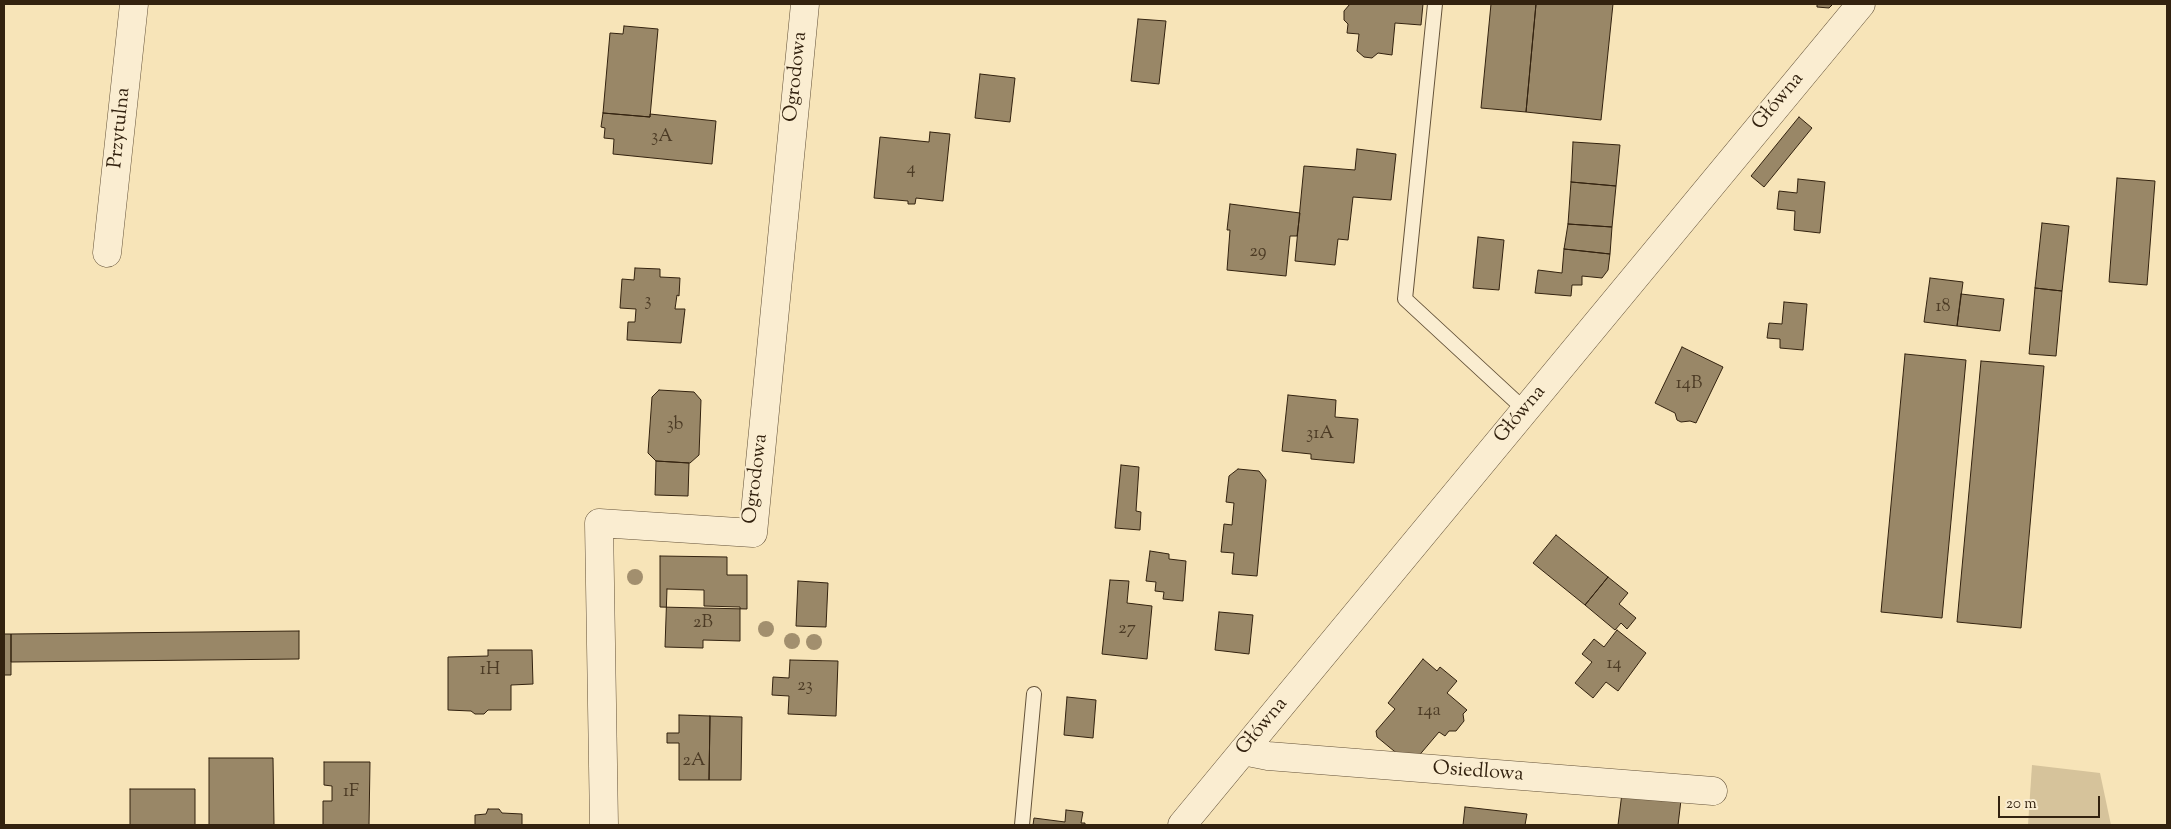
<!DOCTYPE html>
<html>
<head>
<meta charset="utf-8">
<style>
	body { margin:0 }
	#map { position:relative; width:2171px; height:829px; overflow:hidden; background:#f7e4b8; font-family:"Sorts Mill Goudy",serif }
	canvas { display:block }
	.frame { position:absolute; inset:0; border:5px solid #33220f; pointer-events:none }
	.scale { position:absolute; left:1998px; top:796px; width:102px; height:22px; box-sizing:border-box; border:2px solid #33220f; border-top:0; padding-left:6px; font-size:15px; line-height:18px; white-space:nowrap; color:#33220f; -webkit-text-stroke:4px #faedd1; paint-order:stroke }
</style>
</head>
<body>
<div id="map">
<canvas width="2171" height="829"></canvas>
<div class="frame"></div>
<div class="scale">20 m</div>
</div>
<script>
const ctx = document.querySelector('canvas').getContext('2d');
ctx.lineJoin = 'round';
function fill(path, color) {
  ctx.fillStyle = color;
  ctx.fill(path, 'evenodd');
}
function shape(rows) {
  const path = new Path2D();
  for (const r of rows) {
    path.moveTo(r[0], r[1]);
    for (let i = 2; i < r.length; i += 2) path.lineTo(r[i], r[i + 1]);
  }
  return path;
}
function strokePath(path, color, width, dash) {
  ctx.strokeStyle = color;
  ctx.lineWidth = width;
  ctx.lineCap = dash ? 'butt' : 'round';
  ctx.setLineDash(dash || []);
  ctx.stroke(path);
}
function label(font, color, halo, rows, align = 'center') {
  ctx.font = font + ' "Sorts Mill Goudy",serif';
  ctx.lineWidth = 4;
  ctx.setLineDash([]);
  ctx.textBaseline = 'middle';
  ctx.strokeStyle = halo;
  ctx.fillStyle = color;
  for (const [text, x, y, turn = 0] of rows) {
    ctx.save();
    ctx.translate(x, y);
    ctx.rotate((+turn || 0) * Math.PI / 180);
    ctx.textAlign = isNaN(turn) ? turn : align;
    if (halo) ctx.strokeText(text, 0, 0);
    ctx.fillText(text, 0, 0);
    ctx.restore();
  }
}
fill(shape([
	[2032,765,2100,773,2111,825,2028,825]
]), '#d6c39b');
const building = shape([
	[1350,4,1423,4,1421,25,1395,23,1392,55,1378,53,1372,58,1364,57,1357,51,1359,34,1347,33,1348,24,1344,20,1344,11,1350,4],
	[1491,4,1536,4,1526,112,1481,108,1491,4],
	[1536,4,1613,4,1601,120,1526,112,1536,4],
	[1817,4,1833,4,1829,8,1817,7,1817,4],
	[1138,19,1166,21,1159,84,1131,81,1138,19],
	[624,26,658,29,650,117,603,113,610,33,623,34,624,26],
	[980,74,1015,78,1010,122,975,118,980,74],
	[603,113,650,117,650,114,716,121,712,164,613,154,614,139,604,138,605,128,601,127,603,113],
	[1799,117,1812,128,1764,187,1751,176,1799,117],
	[930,132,950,134,943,201,916,198,915,204,908,204,908,201,874,198,880,137,929,142,930,132],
	[1573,142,1620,145,1616,186,1571,182,1573,142],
	[1357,149,1396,154,1391,200,1353,197,1348,240,1338,239,1335,265,1295,261,1304,166,1355,170,1357,149],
	[2117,178,2155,181,2147,285,2109,282,2117,178],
	[1798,179,1825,182,1820,233,1794,230,1795,211,1777,209,1779,191,1797,193,1798,179],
	[1571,182,1616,186,1612,227,1568,224,1571,182],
	[1230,204,1300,213,1297,236,1290,236,1286,276,1227,270,1230,230,1227,230,1230,204],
	[2042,223,2069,226,2062,291,2035,288,2042,223],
	[1568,224,1612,227,1610,254,1564,249,1568,224],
	[1478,237,1504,240,1499,290,1473,288,1478,237],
	[1564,249,1610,254,1608,270,1602,278,1582,276,1582,285,1572,285,1571,296,1535,293,1538,270,1562,273,1564,249],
	[635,268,660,269,660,277,680,278,679,296,677,295,675,309,685,309,681,343,627,340,628,322,635,322,636,309,620,308,622,279,634,280,635,268],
	[1930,278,1963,282,1957,326,1924,322,1930,278],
	[2035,288,2062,291,2056,356,2029,354,2035,288],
	[1961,294,2004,299,2000,331,1957,326,1961,294],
	[1784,302,1807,304,1803,350,1780,348,1780,339,1767,338,1769,323,1782,324,1784,302],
	[1682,347,1723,367,1696,423,1690,421,1681,422,1677,420,1675,413,1655,403,1682,347],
	[1905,354,1966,360,1942,618,1881,612,1905,354],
	[1981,361,2044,366,2021,628,1957,622,1981,361],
	[659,390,694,392,701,400,699,455,690,463,656,461,648,453,652,397,659,390],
	[1288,395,1336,400,1335,417,1358,419,1354,463,1311,459,1311,454,1282,451,1288,395],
	[656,461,689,463,688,496,655,495,656,461],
	[1121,465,1139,467,1136,511,1141,512,1140,530,1115,528,1121,465],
	[1238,469,1259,471,1266,480,1257,576,1232,574,1234,553,1221,552,1224,524,1232,525,1234,503,1226,502,1229,476,1238,469],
	[1556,535,1608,577,1585,605,1533,563,1556,535],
	[1150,551,1169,554,1169,559,1186,561,1183,601,1163,599,1164,592,1155,591,1156,582,1146,581,1150,551],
	[660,556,727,557,727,575,747,575,747,609,660,607,660,556],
	[1608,577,1628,593,1619,604,1636,618,1627,629,1621,623,1615,630,1585,605,1608,577],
	[1110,580,1129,581,1127,603,1152,606,1147,659,1102,654,1110,580],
	[798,581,828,583,826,627,796,626,798,581],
	[667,589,704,590,704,606,740,607,740,641,703,640,703,648,665,647,667,589],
	[1219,612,1253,615,1249,654,1215,650,1219,612],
	[1617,630,1646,653,1618,691,1606,682,1593,698,1575,683,1592,662,1582,654,1594,639,1604,647,1617,630],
	[299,631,299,659,11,662,11,634,299,631],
	[4,634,11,634,11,675,4,675,4,634],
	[488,650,532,650,533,684,511,685,511,710,488,710,484,714,475,714,471,711,448,710,448,657,488,656,488,650],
	[1423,659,1437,671,1440,667,1457,681,1447,693,1467,710,1463,714,1464,721,1456,731,1449,731,1445,736,1439,732,1411,765,1377,737,1376,731,1395,709,1388,703,1423,659],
	[790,660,838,661,836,716,788,714,789,696,772,695,773,677,789,678,790,660],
	[1067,697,1096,700,1093,738,1064,735,1067,697],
	[679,715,710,716,709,780,679,780,679,743,667,743,667,733,679,733,679,715],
	[710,716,742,717,741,780,709,780,710,716],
	[209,758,273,758,274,825,209,825,209,758],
	[324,762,370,762,369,825,323,825,323,801,332,801,332,786,324,785,324,762],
	[130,789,195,789,195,825,130,825,130,789],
	[1622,793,1681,800,1678,825,1618,825,1622,793],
	[1465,807,1527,814,1525,825,1463,825,1465,807],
	[488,809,499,809,502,813,522,814,522,825,475,825,475,815,486,814,488,809],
	[1066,810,1083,812,1081,823,1085,823,1085,825,1033,825,1034,818,1065,822,1066,810]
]);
fill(building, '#998767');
strokePath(building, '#33220f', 1);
const lane = shape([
	[1435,4,1405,299,1525,410],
	[1022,825,1034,694]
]);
const street = shape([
	[107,253,134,4],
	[1243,751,1268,756,1713,791],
	[604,825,599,523,753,533,805,4],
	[1182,825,1861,4]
]);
strokePath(lane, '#645239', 16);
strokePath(street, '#645239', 29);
strokePath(lane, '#faedd1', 14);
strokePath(street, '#faedd1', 28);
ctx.fillStyle = '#a28f6e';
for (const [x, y] of [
	[635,577],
	[766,629],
	[792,641],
	[814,642]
]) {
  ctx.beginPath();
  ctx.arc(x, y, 8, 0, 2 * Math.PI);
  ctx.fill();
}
label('18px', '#4c3b25', null, [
	["3A",662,138],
	["4",911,170],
	["29",1258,253],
	["3",648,302],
	["18",1943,308],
	["14B",1689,385],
	["3b",675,426],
	["31A",1320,435],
	["2B",703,624],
	["27",1127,630],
	["14",1614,665],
	["1H",490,671],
	["23",805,687],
	["14a",1429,712],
	["2A",694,762],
	["1F",351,793]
]);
label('20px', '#33220f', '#faedd1', [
	["Ogrodowa",797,77,-84],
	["Główna",1779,102,-50],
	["Przytulna",121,128,-84],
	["Główna",1521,415,-50],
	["Ogrodowa",757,479,-83],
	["Główna",1263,727,-50],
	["Osiedlowa",1478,773,4]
]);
</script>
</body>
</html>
